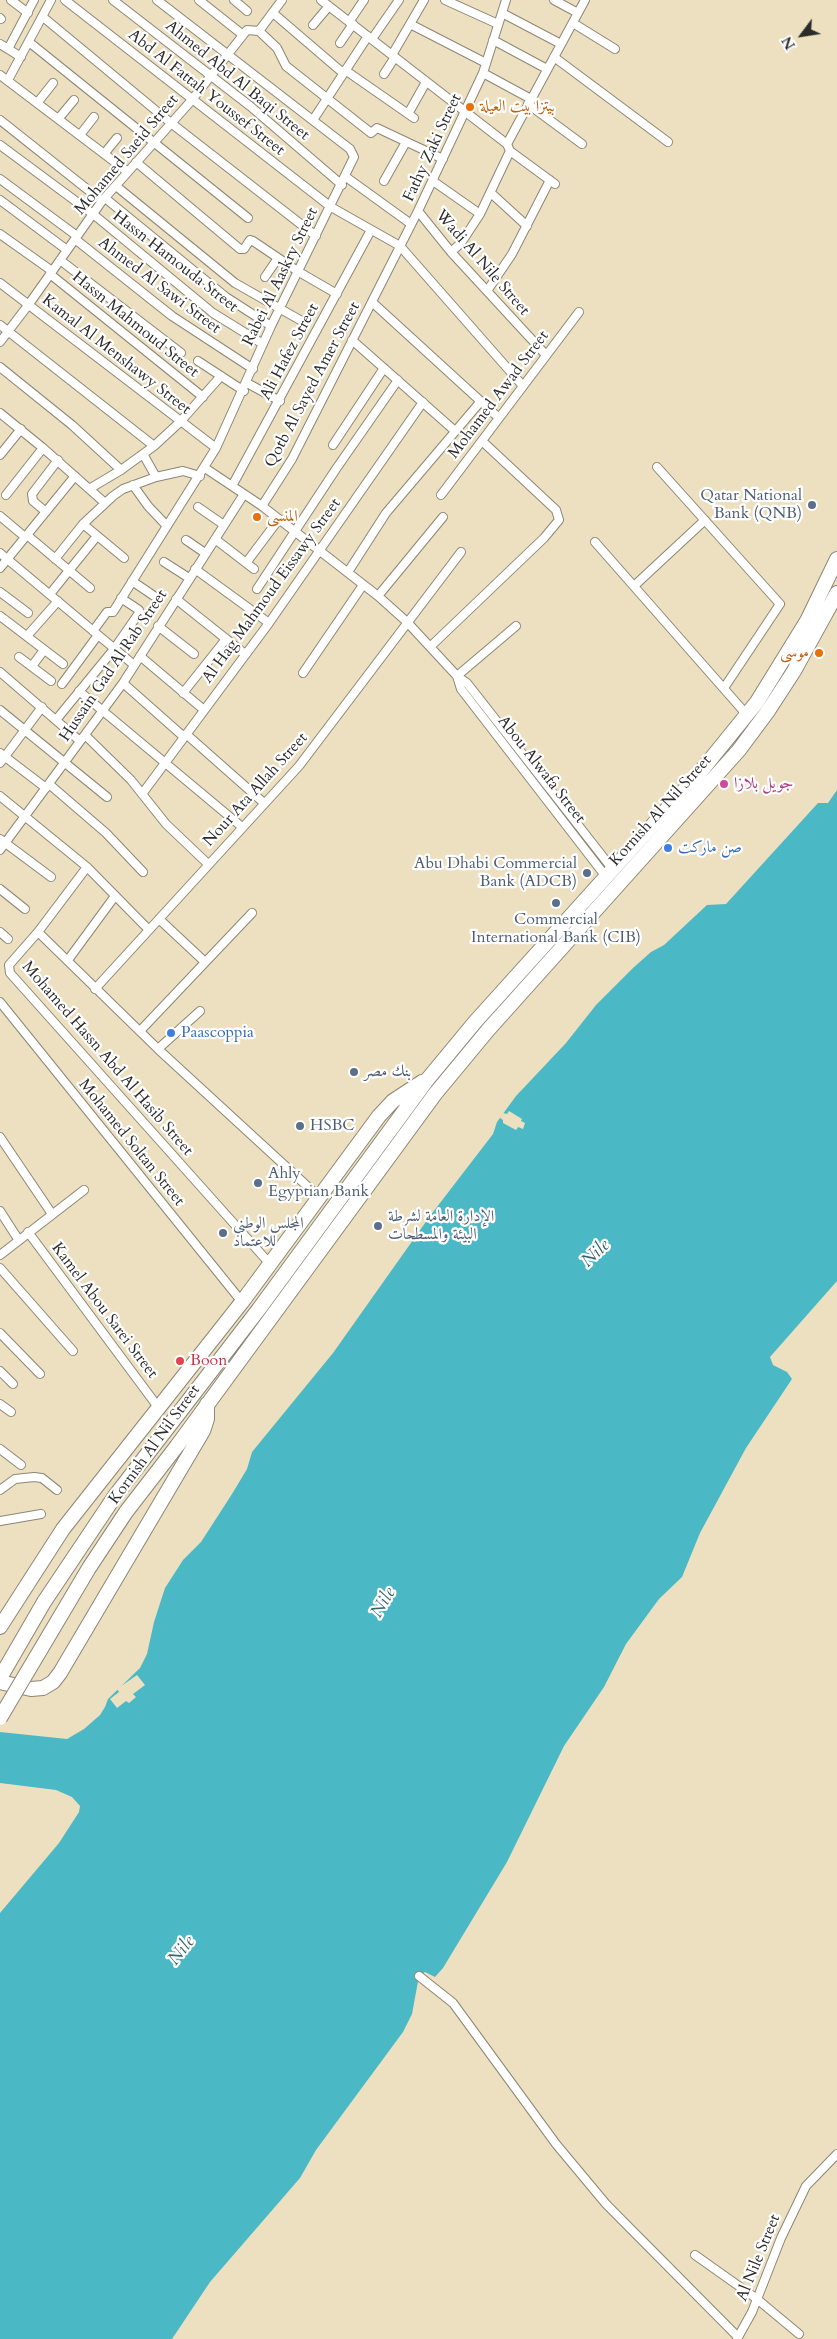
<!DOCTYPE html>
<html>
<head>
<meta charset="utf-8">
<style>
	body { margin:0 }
	#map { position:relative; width:837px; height:2339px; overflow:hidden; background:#ece0c0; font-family:Cardo,serif }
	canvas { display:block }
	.north { position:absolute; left:777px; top:10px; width:50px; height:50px; -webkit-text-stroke:4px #fff; paint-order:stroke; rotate:239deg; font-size:14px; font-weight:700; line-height:20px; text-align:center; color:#2b2b2b }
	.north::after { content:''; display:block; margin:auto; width:18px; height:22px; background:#2b2b2b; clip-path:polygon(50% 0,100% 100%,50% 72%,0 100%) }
</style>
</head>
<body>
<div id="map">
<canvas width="837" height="2339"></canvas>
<div class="north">N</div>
</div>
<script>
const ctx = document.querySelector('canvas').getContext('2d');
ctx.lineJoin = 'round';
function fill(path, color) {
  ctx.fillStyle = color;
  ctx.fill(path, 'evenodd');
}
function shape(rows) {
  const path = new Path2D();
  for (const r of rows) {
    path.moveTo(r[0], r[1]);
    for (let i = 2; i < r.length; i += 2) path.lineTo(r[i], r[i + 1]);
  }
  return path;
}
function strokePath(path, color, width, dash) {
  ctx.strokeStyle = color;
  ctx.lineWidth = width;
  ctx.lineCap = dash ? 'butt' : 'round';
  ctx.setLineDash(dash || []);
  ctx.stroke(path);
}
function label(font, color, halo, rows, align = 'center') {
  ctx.font = font + ' Cardo,Amiri,serif';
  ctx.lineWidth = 4.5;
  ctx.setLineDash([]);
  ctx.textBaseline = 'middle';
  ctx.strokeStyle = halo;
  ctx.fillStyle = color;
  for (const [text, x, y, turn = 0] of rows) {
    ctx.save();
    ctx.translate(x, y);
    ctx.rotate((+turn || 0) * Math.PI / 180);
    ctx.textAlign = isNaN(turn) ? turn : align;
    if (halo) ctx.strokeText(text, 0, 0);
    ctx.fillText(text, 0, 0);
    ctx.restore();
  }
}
fill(shape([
	[837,790,837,1281,770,1357,773,1365,787,1372,792,1379,746,1448,700,1533,682,1577,659,1599,626,1644,604,1687,564,1746,507,1862,443,1968,435,1977,425,1972,419,1976,412,2014,403,2032,316,2150,300,2178,210,2282,172,2339,0,2339,0,1913,59,1843,79,1812,80,1806,72,1797,56,1790,0,1783,0,1732,67,1739,84,1729,100,1715,105,1707,108,1699,140,1668,147,1654,154,1622,165,1588,183,1560,201,1542,232,1494,247,1469,252,1452,333,1353,430,1216,493,1134,497,1122,516,1096,566,1043,596,1005,633,968,651,952,664,945,707,905,726,904,818,803,828,803]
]), '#4bb9c5');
fill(shape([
	[509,1111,522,1119,521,1121,525,1123,523,1129,518,1127,516,1130,503,1123,503,1120,500,1118,503,1113,507,1114],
	[137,1675,145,1685,133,1694,136,1697,129,1703,126,1701,117,1708,110,1699,119,1692,117,1689]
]), '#ece0c0');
const street = shape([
	[11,0,28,13],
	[65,0,331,207,400,246,523,386],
	[113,0,250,106,342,185],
	[199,0,243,35],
	[234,0,247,11],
	[321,0,507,144,510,151,555,184],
	[445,0,498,24],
	[554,0,578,13],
	[273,13,343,73],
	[502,13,561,44],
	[43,17,171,123,316,236],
	[0,18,1,19],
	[349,22,364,0],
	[573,23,615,49],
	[410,24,486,63],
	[313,25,329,6],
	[259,31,277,48,286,66,371,133,377,128,443,159],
	[372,39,399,0],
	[493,40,547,69],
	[29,42,248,218],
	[340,43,353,24],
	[0,44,21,57],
	[8,49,34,0],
	[392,55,424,0],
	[554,57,668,142],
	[345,70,414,118],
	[483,73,531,99],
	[384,74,395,57],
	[0,75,128,172],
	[8,80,51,0],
	[38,102,53,83],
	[528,104,582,144],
	[408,114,426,82],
	[59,118,74,100],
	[0,120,102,201],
	[313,120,368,36],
	[80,135,94,117],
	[507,144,585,0],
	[0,145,93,214,213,313,263,344],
	[104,154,117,138],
	[136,162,240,249,244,249,250,240,253,241,299,272,337,294],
	[346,177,411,224],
	[0,179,77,236],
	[384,181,406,142],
	[433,181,480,214],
	[116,186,235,283,300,320],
	[491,193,527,226],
	[105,198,226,297,271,326],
	[0,200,67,250],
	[418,211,451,252,546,355],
	[0,234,52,271],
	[75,239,172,316,253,369],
	[451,252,461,243,480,214,510,151],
	[60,260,181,353],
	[50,274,203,397],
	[265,277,278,258],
	[0,283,216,448],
	[487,291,512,254,550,180],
	[372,302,499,418],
	[0,325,154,446],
	[352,340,455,431],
	[0,342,29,304,102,201,191,101,247,30,259,31,282,0],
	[198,361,244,391],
	[0,367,72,425,121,470],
	[247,383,280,401],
	[0,413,43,448,105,503],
	[333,445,384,368],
	[143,454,156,477],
	[0,455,21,429],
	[657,467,780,604,724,688],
	[205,468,262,506,378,596,407,622,457,676,467,683,614,871],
	[133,485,148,506,166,525],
	[232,486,371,230],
	[89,489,121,470,154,446,180,422,221,376],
	[6,495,43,448],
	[441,495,579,312],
	[262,506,292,459,418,211,483,73,506,0],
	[198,507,224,525],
	[46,512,33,501,32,494,58,460],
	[0,516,25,537],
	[83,524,124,558],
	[27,535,90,588],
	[215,539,254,569],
	[186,540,205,553],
	[595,542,747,715],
	[0,553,134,665],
	[55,559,83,524,113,496,123,489,156,477,183,471,200,476],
	[164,562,189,578],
	[246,563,279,519],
	[0,568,75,476],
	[195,569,269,623],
	[348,572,386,513,481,401],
	[132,581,157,598],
	[634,586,705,520],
	[257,589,336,469,398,380],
	[0,592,28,613],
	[50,594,97,536],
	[378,596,443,517],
	[176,599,245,654],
	[0,616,63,664],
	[158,626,194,654],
	[93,631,107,612,113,612,216,448,271,326,354,157,350,149,157,0],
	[27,636,58,601],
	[431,646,544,538,559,520,556,510,482,441],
	[140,656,204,710],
	[19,657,51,681],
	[32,666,44,650],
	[0,672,80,741],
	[303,673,363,585],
	[457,676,461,689,607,878],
	[457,676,516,626],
	[123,683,184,737],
	[62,684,98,635],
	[79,691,242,827],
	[183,693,226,639],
	[0,710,107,797],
	[56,720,114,649,139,613,139,610,121,598],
	[186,734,264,803],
	[85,735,131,780,166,824,208,864],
	[0,753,46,788],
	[0,763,42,707],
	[49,784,106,833,143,872],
	[142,794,269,623,423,402],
	[0,796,87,867,149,930],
	[0,839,51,877],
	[0,850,123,683,244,494],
	[87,867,38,932,9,965,10,973,270,1264],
	[0,889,25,909],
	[159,919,205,962],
	[0,932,8,939],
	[38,932,158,1049,319,1197],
	[68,960,115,896],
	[95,989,299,766,461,552],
	[0,1002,242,1302],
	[140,1031,252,913],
	[158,1049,200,1011],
	[0,1137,52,1214],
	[0,1211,18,1239],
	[28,1232,158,1407],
	[0,1255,84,1190],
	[0,1268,73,1351],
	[0,1333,40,1374],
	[0,1371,13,1384],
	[0,1404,11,1412],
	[0,1449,21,1465],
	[0,1490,15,1479,34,1477,42,1478,57,1490],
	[0,1521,41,1514],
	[419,1976,453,2003,556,2144,606,2204,738,2337],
	[695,2255,757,2299,799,2334],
	[737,2339,752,2312,781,2238,806,2186,837,2154]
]);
const highway = shape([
	[177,1446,435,1094,488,1030,739,750,768,711,794,671,837,593],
	[0,1627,63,1529,242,1302,379,1116,393,1101,422,1082],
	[0,1678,44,1602,115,1496,259,1309,427,1080,475,1022,697,776,757,702,807,621,837,559],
	[0,1682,31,1689,43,1688,53,1682,60,1673,203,1431,207,1419,207,1404]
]);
strokePath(street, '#8c8676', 10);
strokePath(highway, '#8c8676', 16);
strokePath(street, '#fff', 8);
strokePath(highway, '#fff', 14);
const highwayBridge = shape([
	[0,1718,89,1568,126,1512,177,1446]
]);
strokePath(highwayBridge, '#8c8676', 16, []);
strokePath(highwayBridge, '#fff', 14);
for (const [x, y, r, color] of [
	[470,107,5,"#e8710a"],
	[812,505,5,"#5c6f8a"],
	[257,517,5,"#e8710a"],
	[819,653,5,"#e8710a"],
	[724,784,5,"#d1479c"],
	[668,848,5,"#3f7fe0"],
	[587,873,5,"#5c6f8a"],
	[556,903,5,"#5c6f8a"],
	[171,1033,5,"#3f7fe0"],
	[354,1072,5,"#5c6f8a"],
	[300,1126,5,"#5c6f8a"],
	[258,1183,5,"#5c6f8a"],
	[378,1226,5,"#5c6f8a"],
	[223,1233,5,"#5c6f8a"],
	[180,1361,5,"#e0444e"]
]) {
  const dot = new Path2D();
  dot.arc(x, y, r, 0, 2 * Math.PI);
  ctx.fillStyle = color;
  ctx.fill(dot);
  strokePath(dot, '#fff', 2);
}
label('16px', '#2b2b2b', '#fff', [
	["Ahmed Abd Al Baqi Street",237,81,39],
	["Abd Al Fattah Youssef Street",206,93,38],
	["Fathy Zaki Street",433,148,-65],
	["Mohamed Saeid Street",127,155,-50],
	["Hassn Hamouda Street",175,262,38],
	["Wadi Al Nile Street",482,263,49],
	["Rabei Al Aaskry Street",281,277,-64],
	["Ahmed Al Sawi Street",159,286,37],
	["Hassn Mahmoud Street",135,325,39],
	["Ali Hafez Street",290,352,-62],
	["Kamal Al Menshawy Street",116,355,38],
	["Qotb Al Sayed Amer Street",313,385,-62],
	["Mohamed Awad Street",499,395,-53],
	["Al Hag Mahmoud Eissawy Street",272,591,-54],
	["Hussain Gad Al Rab Street",114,666,-56],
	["Abou Alwafa Street",541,770,52],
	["Nour Ata Allah Street",256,790,-48],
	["Kornish Al Nil Street",661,811,-48],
	["Mohamed Hassn Abd Al Hasib Street",107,1059,49],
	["Mohamed Soltan Street",131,1143,51],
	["Kamel Abou Sarei Street",104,1311,53],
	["Kornish Al Nil Street",155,1445,-54],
	["Al Nile Street",759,2258,-68]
]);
label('16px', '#c56008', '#fff', [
	["بيتزا بيت العيلة",480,107],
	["المنسى",267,517],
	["موسى",809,653,"right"]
], 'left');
label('16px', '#4e5e75', '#fff', [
	["Qatar National",802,496,"right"],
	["Bank (QNB)",802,514,"right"],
	["Abu Dhabi Commercial",577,864,"right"],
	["Bank (ADCB)",577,882,"right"],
	["Commercial",556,920,"center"],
	["International Bank (CIB)",556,938,"center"],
	["بنك مصر",364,1072],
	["HSBC",310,1126],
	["Ahly",268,1174],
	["Egyptian Bank",268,1192],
	["الإدارة العامة لشرطة",388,1217],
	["البيئة والمسطحات",388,1235],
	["المجلس الوطني",233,1224],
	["للاعتماد",233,1242]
], 'left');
label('16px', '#b23c85', '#fff', [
	["جويل بلازا",734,784]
], 'left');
label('16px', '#366cbe', '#fff', [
	["صن ماركت",678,848],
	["Paascoppia",181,1033]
], 'left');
label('16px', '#be3a42', '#fff', [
	["Boon",190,1361]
], 'left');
label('italic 18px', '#386469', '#fff', [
	["Nile",596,1254,-44],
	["Nile",384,1603,-60],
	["Nile",182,1951,-52]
]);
</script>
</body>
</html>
